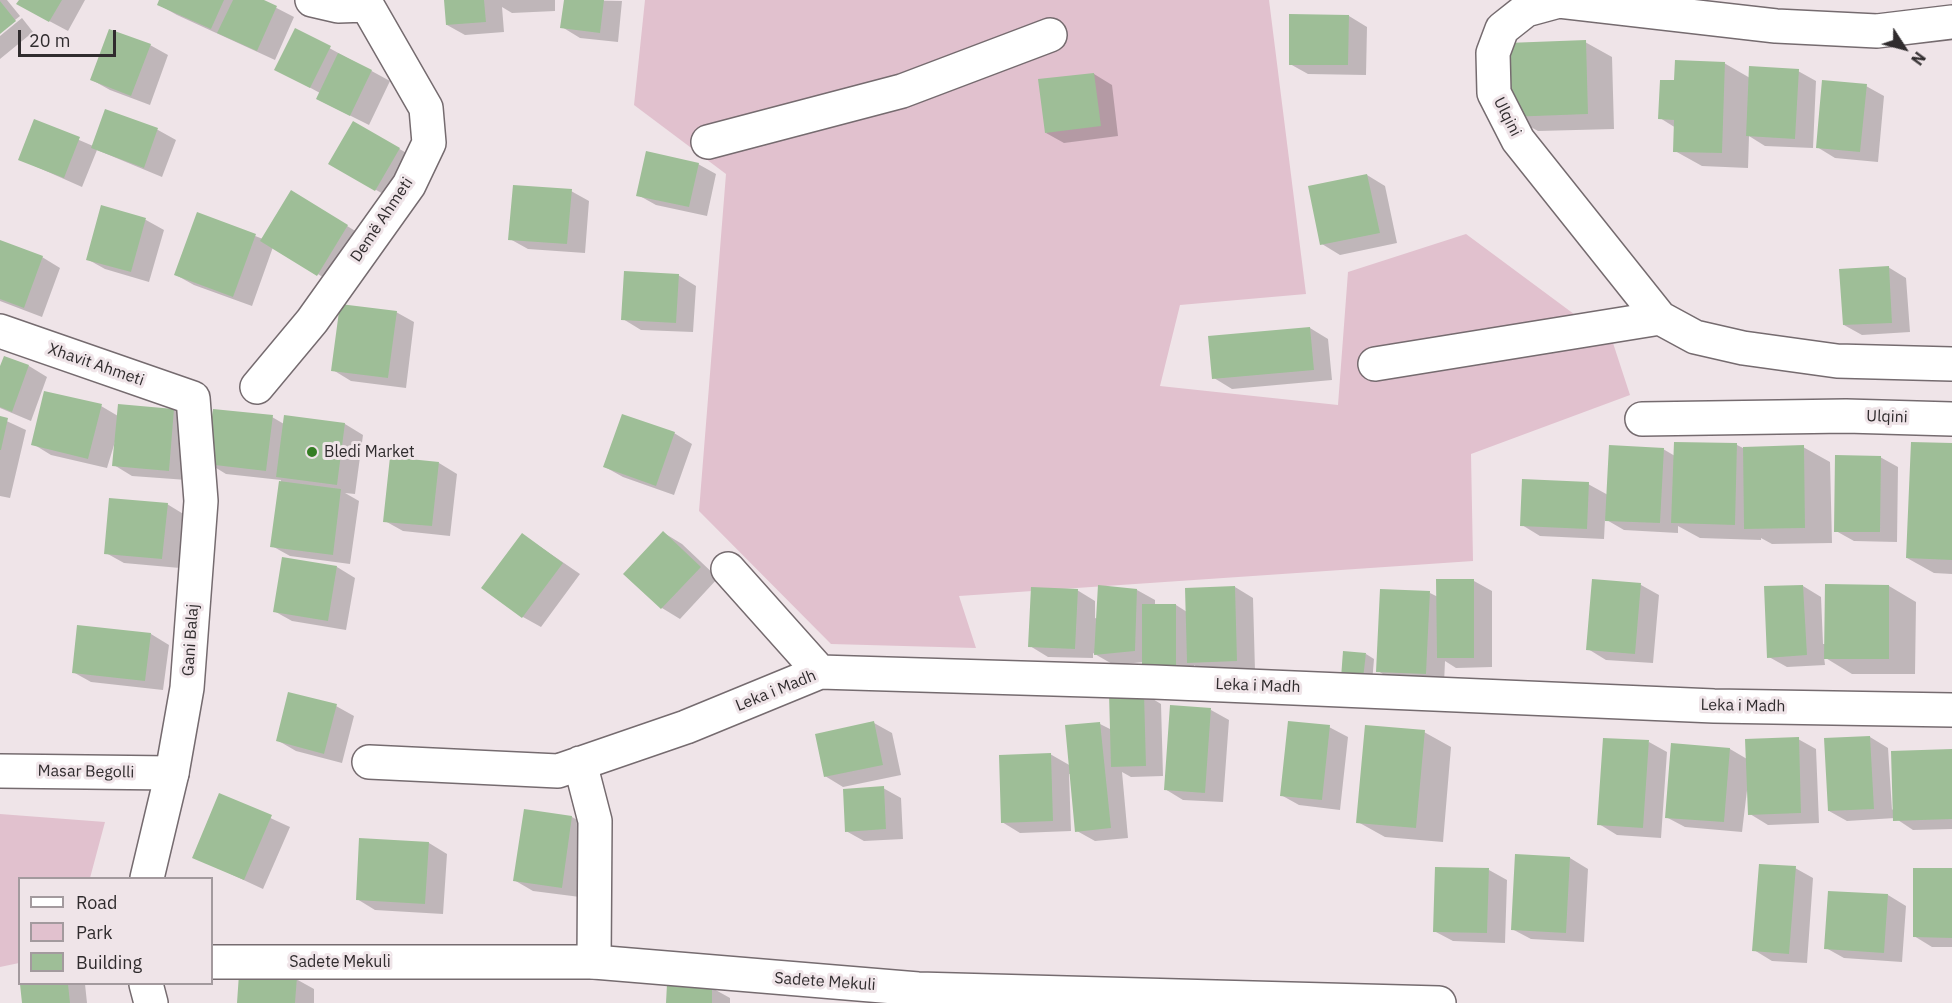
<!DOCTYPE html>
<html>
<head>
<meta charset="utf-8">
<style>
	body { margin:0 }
	#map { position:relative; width:1952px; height:1003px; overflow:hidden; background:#efe4e8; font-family:"IBM Plex Sans",sans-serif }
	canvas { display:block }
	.legend { position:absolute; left:18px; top:877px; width:195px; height:108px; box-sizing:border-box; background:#efe4e8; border:2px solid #a39a9e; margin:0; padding:8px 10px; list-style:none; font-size:18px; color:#302c2e }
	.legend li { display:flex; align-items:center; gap:12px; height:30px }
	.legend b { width:30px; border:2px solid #a39a9e }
	.north { position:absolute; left:1874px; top:18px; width:60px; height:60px; -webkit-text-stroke:4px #efe4e8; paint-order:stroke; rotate:126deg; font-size:16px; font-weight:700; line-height:24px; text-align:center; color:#302c2e }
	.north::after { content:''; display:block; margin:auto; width:21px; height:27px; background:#302c2e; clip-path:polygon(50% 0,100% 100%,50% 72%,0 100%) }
	.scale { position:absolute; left:18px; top:30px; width:98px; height:27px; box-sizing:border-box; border:3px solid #302c2e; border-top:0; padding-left:8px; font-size:18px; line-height:21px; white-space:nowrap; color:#302c2e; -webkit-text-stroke:4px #efe4e8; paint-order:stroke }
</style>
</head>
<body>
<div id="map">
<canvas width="1952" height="1003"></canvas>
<ul class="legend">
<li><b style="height:8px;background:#fff"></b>Road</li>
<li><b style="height:16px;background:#e1c1ce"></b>Park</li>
<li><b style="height:16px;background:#9ebe97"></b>Building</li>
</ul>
<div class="north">N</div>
<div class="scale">20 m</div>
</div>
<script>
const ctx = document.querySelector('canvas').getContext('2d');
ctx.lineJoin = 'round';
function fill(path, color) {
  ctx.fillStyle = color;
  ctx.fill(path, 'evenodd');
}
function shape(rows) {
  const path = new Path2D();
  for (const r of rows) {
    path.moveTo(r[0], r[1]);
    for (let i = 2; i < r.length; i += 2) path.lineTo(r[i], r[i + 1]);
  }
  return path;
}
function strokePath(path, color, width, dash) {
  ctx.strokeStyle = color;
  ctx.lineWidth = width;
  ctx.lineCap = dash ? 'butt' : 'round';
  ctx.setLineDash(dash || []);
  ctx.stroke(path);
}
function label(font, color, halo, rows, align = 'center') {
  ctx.font = font + ' "IBM Plex Sans",sans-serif';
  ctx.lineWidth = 6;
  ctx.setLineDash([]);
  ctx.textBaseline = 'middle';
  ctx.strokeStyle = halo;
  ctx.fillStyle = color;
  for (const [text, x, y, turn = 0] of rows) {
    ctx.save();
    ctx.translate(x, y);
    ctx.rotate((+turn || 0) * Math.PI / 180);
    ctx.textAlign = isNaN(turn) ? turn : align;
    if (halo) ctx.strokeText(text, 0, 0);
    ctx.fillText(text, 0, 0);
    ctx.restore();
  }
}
fill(shape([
	[645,0,1269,0,1306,294,1180,305,1160,386,1338,405,1348,272,1466,234,1613,343,1630,395,1471,454,1473,561,959,596,976,648,831,644,699,511,726,174,634,105],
	[0,814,105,822,90,878,20,878,19,963,0,967]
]), '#e1c1ce');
fill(shape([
	[0,0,7,0,20,16,0,32],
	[20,0,85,0,68,31,36,14],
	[161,0,261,0,294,17,275,60,177,15,159,5],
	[445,0,555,0,555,11,512,13,502,7,504,32,465,35,447,25],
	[565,0,622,1,618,42,580,38,562,27],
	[1349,16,1367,27,1366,75,1308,74,1290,64],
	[22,18,33,32,0,59,0,36],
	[296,30,390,81,369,125,317,99,320,93,294,79],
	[1585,42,1612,57,1614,129,1538,131,1511,116],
	[150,45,168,55,150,105,110,90,92,80],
	[1724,63,1750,78,1798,71,1816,81,1813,148,1765,146,1749,136,1748,168,1702,166,1675,151,1676,128,1660,118,1676,82],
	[1094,74,1112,85,1118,136,1064,143,1046,133],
	[1866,86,1884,96,1878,162,1835,158,1817,147],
	[106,111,158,130,176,140,162,177,97,150,82,187,19,159,35,121,93,146],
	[354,123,417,159,394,200,330,164],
	[698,164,716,174,707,216,656,205,638,195],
	[1367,175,1385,186,1397,243,1340,255,1322,244],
	[571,191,589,201,585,253,528,249,510,239],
	[310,203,365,237,336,285,273,247,252,306,194,285,176,275,198,214,263,239],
	[102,207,146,220,164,230,149,282,105,269,87,259],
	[0,242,42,257,60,268,42,317,0,301],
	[1888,267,1906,278,1910,332,1862,335,1844,325],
	[678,275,696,286,693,332,641,330,623,319],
	[396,312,414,322,406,388,351,381,333,370],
	[1310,328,1328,339,1332,380,1232,389,1214,378],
	[29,366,47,377,31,421,0,408,0,371],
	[101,406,118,416,119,406,174,410,192,421,187,480,132,476,114,465,117,435,107,468,51,455,33,444],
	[272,417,284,424,345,424,363,435,355,494,345,493,359,501,350,564,290,556,272,546,281,480,226,474,208,463],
	[0,418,26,430,10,498,0,496],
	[674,433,692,444,674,495,623,477,605,467],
	[1676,443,1737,445,1743,448,1803,447,1830,462,1832,543,1772,544,1761,538,1761,540,1700,538,1678,526,1678,533,1624,530,1605,519,1604,539,1540,536,1522,525,1588,484,1608,495,1663,449,1675,456],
	[1952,445,1952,574,1934,573,1907,558],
	[1880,457,1898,467,1897,542,1854,541,1836,531],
	[439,463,457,474,450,536,403,531,385,521],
	[167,504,185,515,180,568,124,563,106,553],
	[664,533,682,544,718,578,680,619,662,608],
	[523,535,580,574,541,627,523,617],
	[337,567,355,578,346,630,292,621,274,611],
	[1474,581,1492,591,1492,667,1456,668,1445,661,1444,684,1396,682,1378,671,1430,593,1438,597],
	[1594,581,1641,585,1659,595,1653,663,1606,660,1588,649],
	[1803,586,1821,597,1823,644,1826,644,1827,586,1889,586,1916,602,1915,674,1852,674,1824,657,1825,665,1787,667,1769,657],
	[1235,587,1253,598,1255,671,1207,673,1194,665,1194,678,1144,662,1114,665,1093,653,1093,658,1048,657,1030,646,1077,590,1095,601,1095,618,1098,619,1137,590,1155,600,1155,605,1176,605,1187,612],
	[151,634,169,645,163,690,91,682,73,672],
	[1366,654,1374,659,1372,683,1351,682],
	[1143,693,1161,704,1163,776,1131,777,1122,772,1128,838,1095,841,1077,831,1071,774,1069,774,1071,831,1020,833,1002,822,1050,754,1071,766,1100,724,1112,730],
	[336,706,354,716,342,763,296,751,277,740],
	[1211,710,1229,720,1223,802,1183,800,1165,789],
	[874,723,892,733,901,775,843,787,825,776],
	[1329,727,1348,737,1340,810,1299,805,1281,795],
	[1424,732,1451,747,1443,842,1385,837,1358,822],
	[1870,737,1888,748,1892,810,1952,750,1952,829,1913,830,1895,818,1847,821,1829,811],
	[1798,739,1816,749,1819,823,1768,825,1750,814,1748,782,1742,832,1685,827,1666,817,1673,745,1730,749,1747,759],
	[1649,742,1667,752,1661,838,1617,835,1599,824],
	[883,788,901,798,903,839,864,841,846,831],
	[220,795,290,827,263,889,194,857],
	[525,811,572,817,590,827,580,897,533,891,514,880],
	[429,843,447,854,443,914,375,910,357,899],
	[1517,856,1570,858,1588,869,1584,942,1531,939,1512,929],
	[1795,868,1813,878,1807,963,1772,961,1754,950],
	[1489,870,1507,880,1505,943,1453,941,1434,931],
	[1952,870,1952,947,1932,947,1914,936],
	[1888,895,1906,906,1902,962,1844,958,1826,948],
	[296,979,314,989,314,1003,239,1003],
	[22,984,85,984,87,1003,23,1003],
	[712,988,730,998,730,1003,668,1003]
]), '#0003');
fill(shape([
	[19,0,62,0,49,22,16,4],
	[159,0,224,0,211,29,157,5],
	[233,0,264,0,277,6,257,51,217,33],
	[444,0,484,0,486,22,446,25],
	[564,0,604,0,600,33,560,28],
	[0,1,16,21,0,34],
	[1289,14,1349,15,1348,65,1289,65],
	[295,28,331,46,310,88,274,70],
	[109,29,151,44,131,96,90,80],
	[1586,40,1588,114,1509,117,1507,43],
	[338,53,372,70,350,116,316,99],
	[1675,60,1725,62,1722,153,1673,152,1674,120,1658,119,1660,80,1674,80],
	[1749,66,1799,69,1795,139,1746,136],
	[1094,73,1101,126,1045,133,1038,79],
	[1822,80,1867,84,1860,152,1816,148],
	[105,109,158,128,144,168,91,148],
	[34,119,80,137,64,178,18,160],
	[353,121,400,148,375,191,328,164],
	[646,151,699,163,689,207,636,196],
	[1367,174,1380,233,1320,245,1308,186],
	[513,185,572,189,567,244,508,240],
	[291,190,348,225,317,276,260,241],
	[101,205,146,218,131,272,86,260],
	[197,212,256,234,233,297,174,275],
	[0,240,43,256,24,308,0,299],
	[1889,266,1892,323,1843,325,1839,269],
	[624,271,679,274,676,323,621,320],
	[340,304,397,311,388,378,331,371],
	[1310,327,1314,370,1212,379,1208,336],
	[4,356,29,365,12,412,0,407,0,366],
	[44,391,102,404,88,459,31,445],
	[118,404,174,409,169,471,112,466],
	[213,409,273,415,266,471,206,464],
	[622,414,675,432,656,486,603,467],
	[284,415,345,423,337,485,276,477],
	[0,416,8,418,1,450,0,450],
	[1674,442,1737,443,1735,525,1671,523],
	[1911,442,1952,443,1952,560,1906,558],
	[1609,445,1664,448,1660,523,1605,521],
	[1804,445,1805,528,1744,529,1743,447],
	[1835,455,1881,456,1880,532,1834,532],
	[390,457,439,462,432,526,383,522],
	[1522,479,1589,482,1587,529,1520,526],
	[279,481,341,489,333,555,270,547],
	[109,498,168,503,162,559,104,554],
	[663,531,701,567,661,609,623,574],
	[522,533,563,563,522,618,481,588],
	[282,557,337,566,328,621,273,612],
	[1436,579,1474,579,1474,658,1437,658],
	[1592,579,1641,583,1635,654,1586,650],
	[1825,584,1889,585,1889,659,1824,659],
	[1098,585,1137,589,1135,651,1094,655],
	[1803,585,1807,655,1767,658,1764,586],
	[1235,586,1237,661,1187,663,1185,588],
	[1031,587,1078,589,1075,649,1028,647],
	[1380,589,1430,591,1426,674,1376,672],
	[1142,604,1176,604,1176,668,1142,668],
	[77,625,151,633,145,681,72,673],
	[1343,651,1366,653,1363,679,1341,678],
	[288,692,337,704,324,754,276,741],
	[1144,692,1146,766,1111,767,1109,693],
	[1170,705,1211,708,1205,793,1164,790],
	[874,721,883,765,824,777,815,734],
	[1288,721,1330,725,1322,800,1280,796],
	[1100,722,1111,828,1075,832,1065,725],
	[1365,725,1425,730,1416,828,1356,823],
	[1870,736,1874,809,1828,811,1824,738],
	[1799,737,1801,813,1748,815,1745,739],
	[1603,738,1649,740,1643,828,1597,825],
	[1671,743,1730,748,1724,822,1665,818],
	[1952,749,1952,819,1893,821,1891,751],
	[1051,753,1053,821,1001,823,999,755],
	[884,786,886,829,845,832,843,789],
	[219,793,272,815,244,880,192,858],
	[524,809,572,816,562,888,513,881],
	[359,838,429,842,425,904,356,900],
	[1515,854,1570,857,1566,933,1511,930],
	[1759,864,1796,866,1789,954,1752,951],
	[1435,867,1489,868,1487,933,1433,932],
	[1913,868,1952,868,1952,938,1913,937],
	[1828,891,1888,894,1884,953,1824,949],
	[239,974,297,977,295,1003,237,1003],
	[20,984,68,984,70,1003,22,1003],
	[667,984,712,986,712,1003,666,1003]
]), '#9ebe97');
const minor = shape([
	[312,0,338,6,367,5],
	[1952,22,1877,31,1776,26,1559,1,1526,10,1502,29,1493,53,1494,93,1518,140,1660,318,1695,337,1743,348,1837,361,1952,364],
	[708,142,902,91,1050,35],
	[1375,364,1660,318],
	[257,387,312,321,409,185,429,143,426,108,364,0],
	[1642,419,1846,416,1952,419],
	[728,569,820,672],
	[369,762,558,771,686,727,820,672,1154,682,1714,706,1952,710],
	[580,763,595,821,594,962],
	[0,771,172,773],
	[146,984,151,1003]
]);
const tertiary = shape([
	[0,331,193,398,201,501,187,688,172,773,147,878],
	[212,962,594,962,918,989,1439,1003]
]);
strokePath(minor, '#756b6f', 36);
strokePath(tertiary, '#756b6f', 36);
strokePath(minor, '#fff', 33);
strokePath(tertiary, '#fff', 33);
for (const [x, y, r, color] of [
	[312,452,6,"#347d23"]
]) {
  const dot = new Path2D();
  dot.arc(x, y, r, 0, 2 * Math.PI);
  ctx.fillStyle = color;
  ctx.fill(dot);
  strokePath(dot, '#efe4e8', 2);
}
label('16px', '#302c2e', '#efe4e8', [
	["Ulqini",1507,117,63],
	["Demë Ahmeti",382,220,-56],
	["Xhavit Ahmeti",96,365,19],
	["Ulqini",1887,417,2],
	["Gani Balaj",191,640,-86],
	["Leka i Madh",1258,686,2],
	["Leka i Madh",776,691,-22],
	["Leka i Madh",1743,706,1],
	["Masar Begolli",86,772,1],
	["Sadete Mekuli",340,962],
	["Sadete Mekuli",825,982,4]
]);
label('16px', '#302c2e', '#efe4e8', [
	["Bledi Market",324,452]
], 'left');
</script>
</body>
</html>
